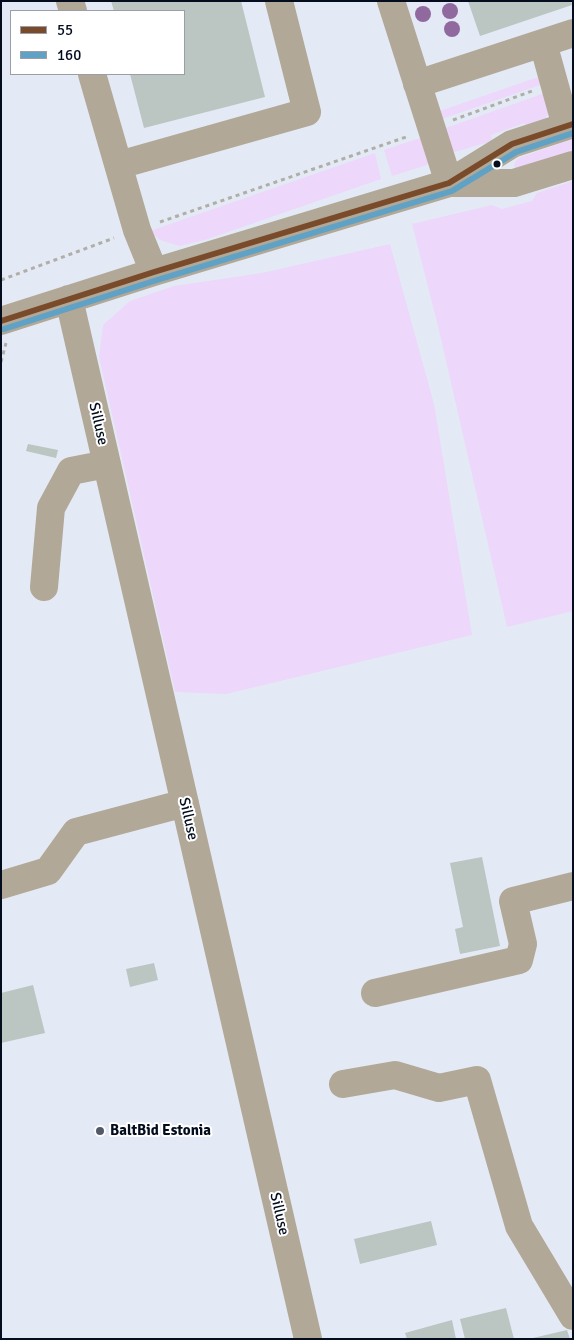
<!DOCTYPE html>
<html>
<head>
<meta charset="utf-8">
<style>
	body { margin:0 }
	#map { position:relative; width:574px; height:1340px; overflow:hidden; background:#e4eaf5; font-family:Signika,sans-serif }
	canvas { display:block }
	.frame { position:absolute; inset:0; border:2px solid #040d1e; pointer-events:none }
	.legend { position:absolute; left:10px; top:10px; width:175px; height:65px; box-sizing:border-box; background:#fff; border:1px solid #9b9ea5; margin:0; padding:6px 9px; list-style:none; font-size:15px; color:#040d1e }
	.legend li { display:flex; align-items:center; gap:10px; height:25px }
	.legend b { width:25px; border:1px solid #9b9ea5 }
</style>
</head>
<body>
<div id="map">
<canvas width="574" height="1340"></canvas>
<div class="frame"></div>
<ul class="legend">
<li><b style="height:6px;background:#7a4b2a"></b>55</li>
<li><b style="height:6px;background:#5fa2c6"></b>160</li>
</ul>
</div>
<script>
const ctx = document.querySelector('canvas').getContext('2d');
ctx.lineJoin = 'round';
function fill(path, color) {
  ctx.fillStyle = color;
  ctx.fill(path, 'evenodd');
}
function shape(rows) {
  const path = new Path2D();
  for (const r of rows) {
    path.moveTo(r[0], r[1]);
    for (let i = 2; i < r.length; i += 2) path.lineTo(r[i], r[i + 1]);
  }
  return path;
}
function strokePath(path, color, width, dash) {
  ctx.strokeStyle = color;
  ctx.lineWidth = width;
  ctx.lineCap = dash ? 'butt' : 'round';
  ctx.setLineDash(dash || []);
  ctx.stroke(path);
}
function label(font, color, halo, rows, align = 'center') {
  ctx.font = font + ' Signika,sans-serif';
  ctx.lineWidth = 4;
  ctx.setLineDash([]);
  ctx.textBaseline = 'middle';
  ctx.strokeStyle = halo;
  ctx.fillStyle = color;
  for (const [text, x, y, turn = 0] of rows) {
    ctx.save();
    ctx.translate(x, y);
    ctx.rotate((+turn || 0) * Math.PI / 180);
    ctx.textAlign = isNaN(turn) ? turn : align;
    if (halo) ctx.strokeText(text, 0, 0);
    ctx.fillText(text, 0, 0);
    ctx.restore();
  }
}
fill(shape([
	[541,76,543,84,442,119,440,111],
	[545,93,549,104,548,114,544,121,527,128,525,123,491,135,492,141,455,152,451,149,440,130],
	[423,137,430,158,427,165,392,176,384,150],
	[573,139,573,155,517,170,514,166,515,162,519,158],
	[375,153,381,179,205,240,179,246,160,240,150,231],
	[573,181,573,611,507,627,438,326,412,224,492,205,502,209,532,201,537,193],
	[390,244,434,404,472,635,226,694,175,692,99,357,103,325,130,301,174,286,262,273]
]), '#edd7fa');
fill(shape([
	[111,1,241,1,265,97,144,128,130,74,184,74,184,11,114,11],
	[468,1,571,1,572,5,480,36],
	[28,444,58,450,56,458,26,451],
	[482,857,500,946,460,954,455,929,463,927,450,863],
	[154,963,158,980,130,987,126,969],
	[33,985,45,1033,1,1043,1,993],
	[431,1221,437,1245,360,1264,354,1239],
	[506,1308,514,1339,465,1339,460,1319],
	[452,1320,456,1339,407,1339,405,1333],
	[567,1330,570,1339,533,1339,533,1338]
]), '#bbc5c1');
strokePath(shape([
	[453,120,532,91],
	[160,222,409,136],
	[1,280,114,238],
	[1,362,6,343]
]), '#b0aea8', 3, [4, 4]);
strokePath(shape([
	[70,1,73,11],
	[391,1,449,183],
	[543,43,566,126],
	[92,74,137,230,154,272],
	[417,84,573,33],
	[119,165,307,112,279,1],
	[449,183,512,144,573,124],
	[69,299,308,1339],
	[1,321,154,272,449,183,514,183,573,165],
	[44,587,51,508,71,471,107,464],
	[1,885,48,871,76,832,185,803],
	[375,993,519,960,523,944,513,901,573,886],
	[343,1084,395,1075,439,1088,477,1080,519,1226,573,1316]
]), '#b2a897', 28);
strokePath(shape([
	[1,321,154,272,449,183,512,144,573,124]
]), '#7a4b2a', 6);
strokePath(shape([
	[4,329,157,280,452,191,516,152,573,133]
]), '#5fa2c6', 6);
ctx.fillStyle = '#906a9f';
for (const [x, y] of [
	[450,11],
	[423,14],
	[452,29]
]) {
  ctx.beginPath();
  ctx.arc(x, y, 8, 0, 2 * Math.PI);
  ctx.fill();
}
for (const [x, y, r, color] of [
	[497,164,4.5,"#040d1e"],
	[100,1131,5,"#525a69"]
]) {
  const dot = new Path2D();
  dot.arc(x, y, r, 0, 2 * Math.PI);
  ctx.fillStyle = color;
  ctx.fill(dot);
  strokePath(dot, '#fff', 2);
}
label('15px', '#040d1e', '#fff', [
	["Silluse",98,424,77],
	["Silluse",188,819,77],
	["Silluse",279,1214,77]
]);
label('bold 15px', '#040d1e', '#fff', [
	["BaltBid Estonia",110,1131]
], 'left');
</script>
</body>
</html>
